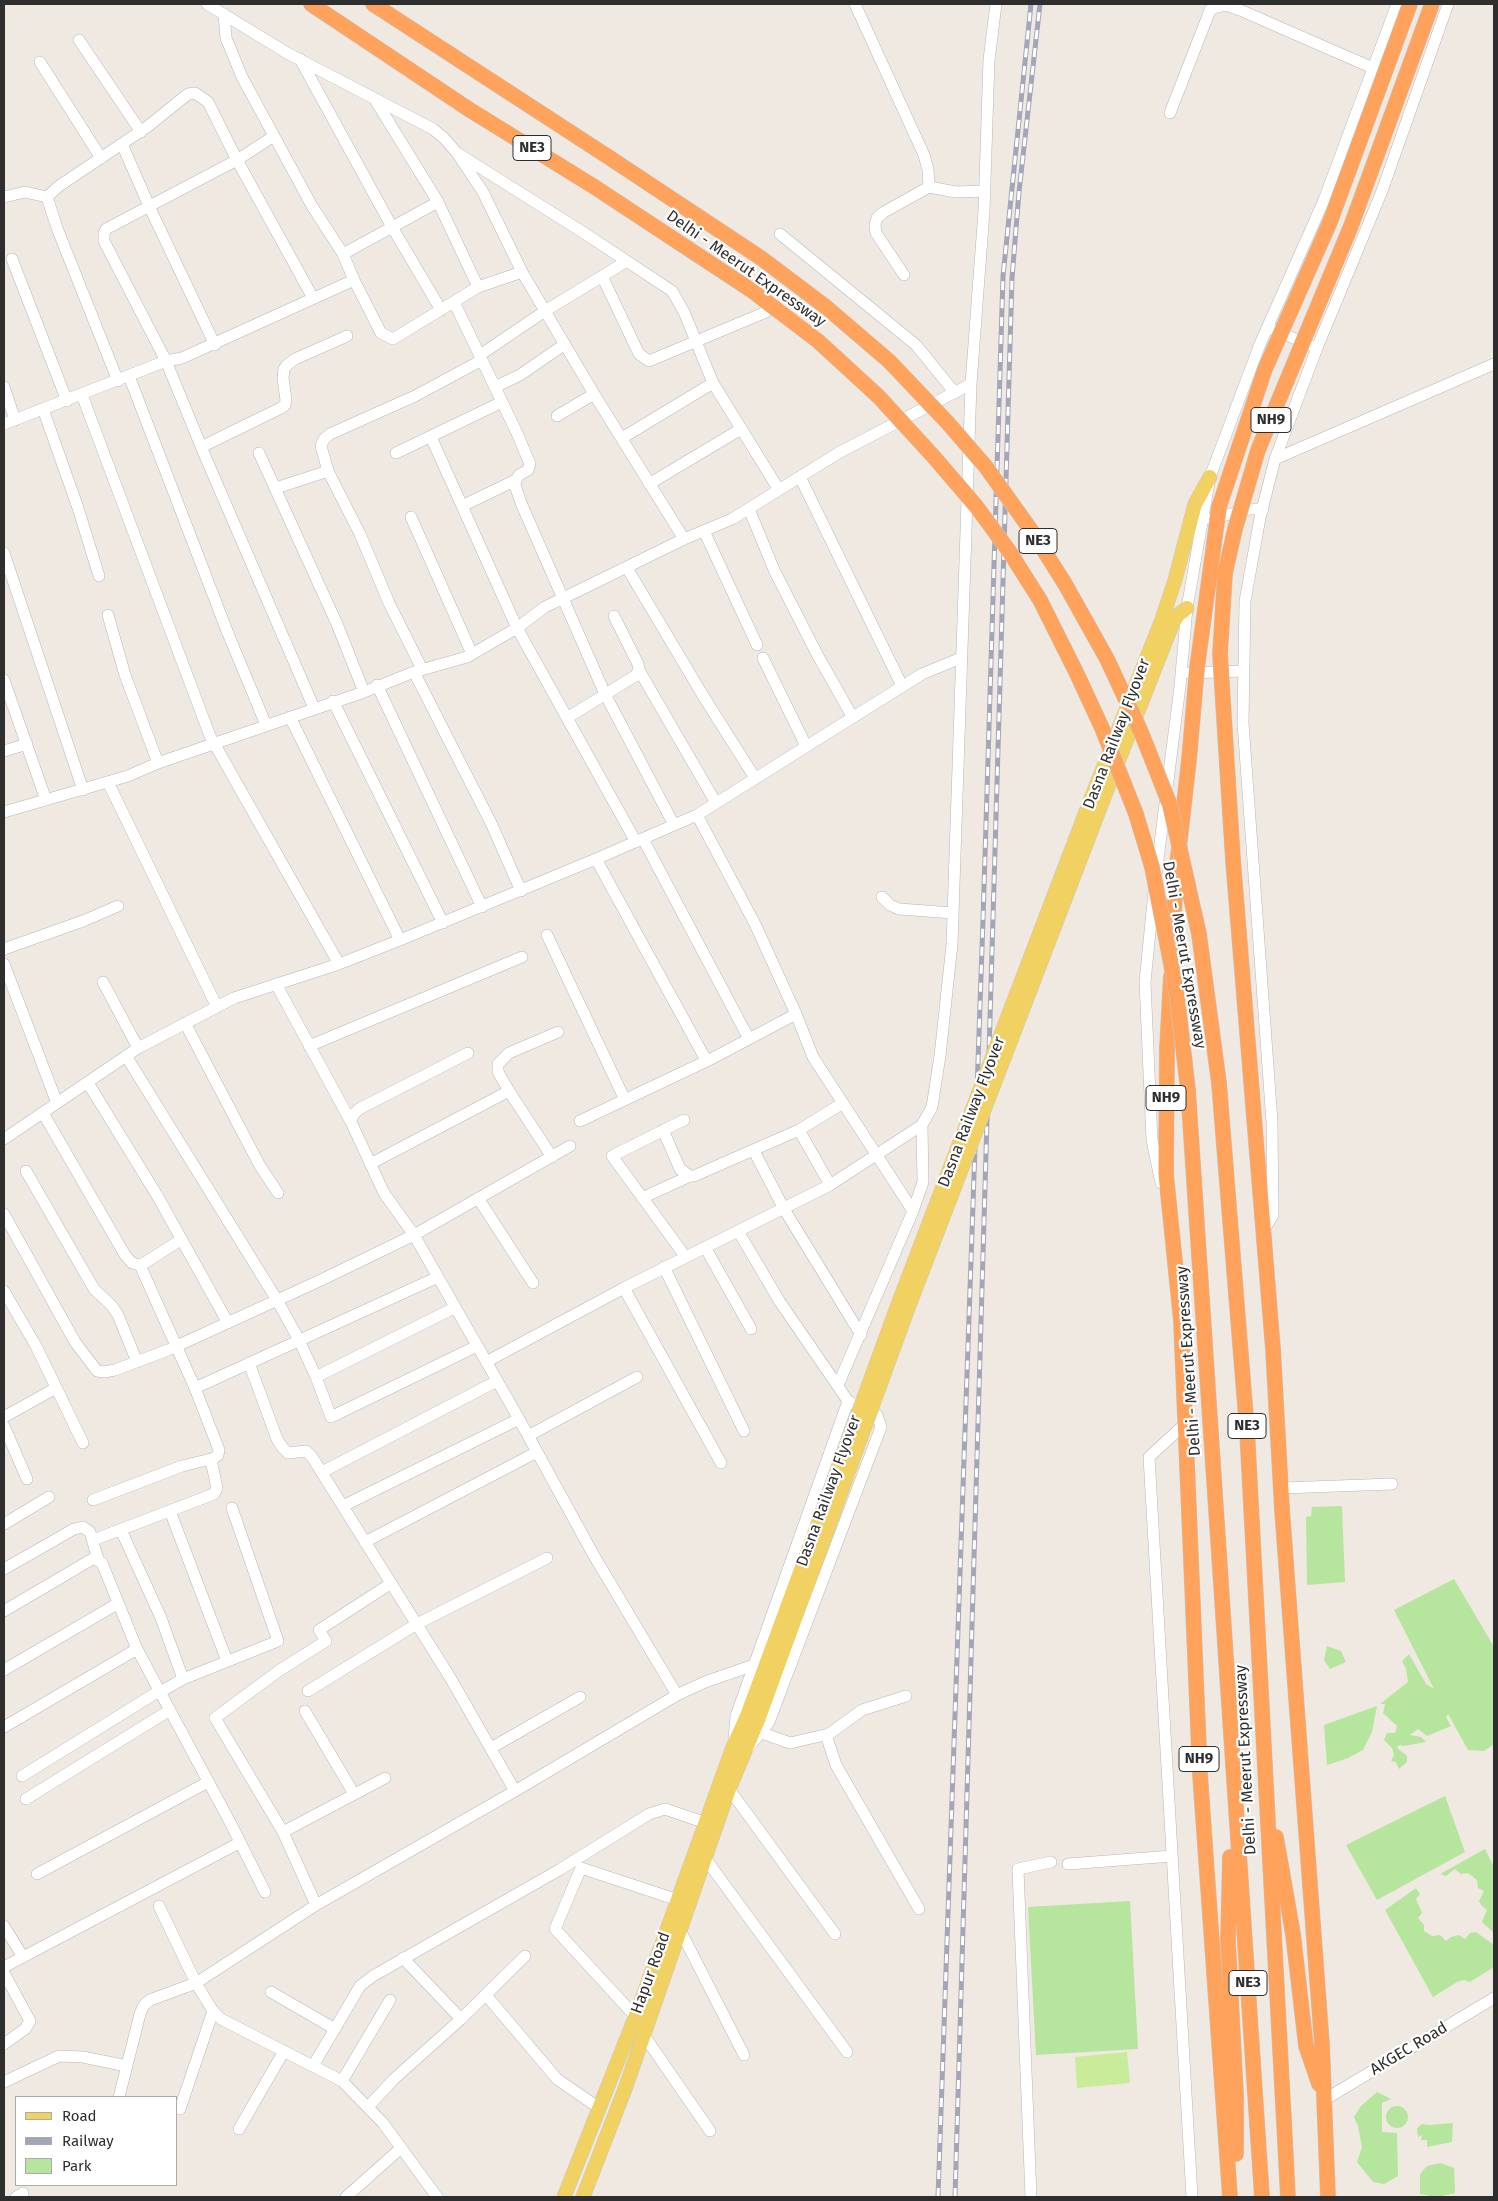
<!DOCTYPE html>
<html>
<head>
<meta charset="utf-8">
<style>
	body { margin:0 }
	#map { position:relative; width:1498px; height:2201px; overflow:hidden; background:#efe9e1; font-family:"Fira Sans",sans-serif }
	canvas { display:block }
	.frame { position:absolute; inset:0; border:5px solid #2e2e2e; pointer-events:none }
	.legend { position:absolute; left:15px; top:2096px; width:162px; height:90px; box-sizing:border-box; background:#fff; border:1px solid #ababab; margin:0; padding:6px 9px; list-style:none; font-size:15px; color:#2e2e2e }
	.legend li { display:flex; align-items:center; gap:10px; height:25px }
	.legend b { width:25px; border:1px solid #ababab }
</style>
</head>
<body>
<div id="map">
<canvas width="1498" height="2201"></canvas>
<div class="frame"></div>
<ul class="legend">
<li><b style="height:6px;background:#f2d163"></b>Road</li>
<li><b style="height:6px;background:#a3a6b8"></b>Railway</li>
<li><b style="height:14px;background:#b6e59e"></b>Park</li>
</ul>
</div>
<script>
const ctx = document.querySelector('canvas').getContext('2d');
ctx.lineJoin = 'round';
function fill(path, color) {
  ctx.fillStyle = color;
  ctx.fill(path, 'evenodd');
}
function shape(rows) {
  const path = new Path2D();
  for (const r of rows) {
    if (r.length === 3) {
      path.moveTo(r[0] + r[2], r[1]);
      path.arc(r[0], r[1], r[2], 0, 2 * Math.PI);
      continue;
    }
    path.moveTo(r[0], r[1]);
    for (let i = 2; i < r.length; i += 2) path.lineTo(r[i], r[i + 1]);
  }
  return path;
}
function strokePath(path, color, width, dash) {
  ctx.strokeStyle = color;
  ctx.lineWidth = width;
  ctx.lineCap = dash ? 'butt' : 'round';
  ctx.setLineDash(dash || []);
  ctx.stroke(path);
}
function label(font, color, halo, rows, align = 'center') {
  ctx.font = font + ' "Fira Sans",sans-serif';
  ctx.lineWidth = 4.5;
  ctx.setLineDash([]);
  ctx.textBaseline = 'middle';
  ctx.strokeStyle = halo;
  ctx.fillStyle = color;
  for (const [text, x, y, turn = 0] of rows) {
    ctx.save();
    ctx.translate(x, y);
    ctx.rotate((+turn || 0) * Math.PI / 180);
    ctx.textAlign = isNaN(turn) ? turn : align;
    if (halo) ctx.strokeText(text, 0, 0);
    ctx.fillText(text, 0, 0);
    ctx.restore();
  }
}
fill(shape([
	[1342,1506,1345,1582,1307,1585,1306,1517,1311,1516,1312,1507],
	[1454,1579,1494,1647,1494,1744,1484,1751,1468,1750,1448,1714,1446,1717,1451,1726,1427,1736,1418,1729,1410,1735,1421,1737,1426,1742,1404,1746,1399,1745,1397,1748,1407,1756,1407,1762,1399,1769,1396,1762,1391,1761,1394,1755,1392,1748,1384,1740,1387,1733,1395,1733,1397,1726,1383,1713,1385,1704,1380,1704,1408,1682,1406,1669,1402,1661,1409,1654,1426,1684,1434,1689,1394,1610],
	[1327,1646,1341,1651,1346,1662,1330,1669,1324,1660],
	[1377,1706,1372,1732,1363,1750,1348,1758,1327,1765,1324,1725],
	[1445,1796,1465,1852,1377,1900,1346,1845],
	[1485,1849,1494,1867,1494,1933,1482,1922,1487,1910,1481,1905,1479,1901,1484,1891,1478,1888,1477,1880,1468,1873,1461,1874,1455,1869,1446,1876,1440,1874],
	[1416,1888,1420,1894,1416,1899,1422,1913,1418,1918,1424,1925,1424,1931,1432,1936,1440,1935,1446,1941,1451,1937,1459,1935,1465,1939,1470,1933,1476,1932,1494,1945,1494,1967,1470,1982,1464,1980,1457,1982,1433,1997,1385,1910],
	[1130,1901,1138,2049,1036,2055,1028,1907],
	[1377,2092,1391,2099,1382,2103,1382,2132,1397,2133,1398,2176,1384,2184,1373,2182,1357,2162,1362,2147,1358,2126,1354,2117,1361,2106],
	[1397,2117,11],
	[1453,2123,1452,2142,1427,2147,1427,2140,1421,2140,1422,2135,1418,2137,1417,2128,1422,2124,1430,2125],
	[1441,2163,1454,2168,1455,2193,1437,2197,1420,2194,1420,2174,1427,2166]
]), '#b6e59e');
fill(shape([
	[1127,2052,1130,2083,1077,2088,1075,2057]
]), '#c9ec9a');
const minor = shape([
	[207,4,287,53,433,129,444,138,457,153,483,192,522,272],
	[855,4,924,155,928,170,929,187],
	[224,14,226,38,242,77,312,206,343,254,354,280],
	[79,40,141,132],
	[300,59,392,227,441,310],
	[40,62,101,158],
	[374,98,438,202,478,287],
	[1170,113,1207,18,1210,10,1216,7,1226,5,1240,10,1373,68],
	[274,136,237,160,106,229,104,234,104,241,166,361,205,456,314,708],
	[122,144,149,206,215,345],
	[457,153,581,231,672,291,684,312,713,383,779,490],
	[4,197,25,192,47,197],
	[780,234,916,345,955,393],
	[343,254,438,202],
	[12,259,67,401],
	[904,275,876,233,875,225,877,218,884,212,929,187,956,192,985,191],
	[602,276,639,354,649,361,766,312],
	[454,302,517,433,530,464,528,470,519,475,516,480,515,485,521,503,605,694,674,825],
	[1274,330,1310,345],
	[480,355,545,311,627,261],
	[129,376,227,631,266,725],
	[118,381,57,228,47,197,59,186,147,127,188,94,195,93,208,102,237,160,313,298],
	[4,387,15,420],
	[495,387,520,375,565,344],
	[82,395,210,736,339,964],
	[43,409,78,508,99,576],
	[557,416,594,394],
	[4,424,166,361,182,358,354,280,381,333,393,339,478,287,522,272,594,394,684,539],
	[431,437,517,628,636,842],
	[622,438,713,383],
	[201,447,281,408,285,405,286,400,283,378,284,369,287,365,295,359,347,336],
	[259,453,337,624,364,692],
	[396,453,502,402],
	[1275,459,1494,364],
	[800,477,902,686],
	[649,484,741,429],
	[276,488,328,471],
	[462,506,516,480],
	[749,509,775,572,818,656,852,716],
	[411,517,472,654],
	[1211,519,1250,509,1263,509],
	[704,531,757,645],
	[4,553,83,790],
	[627,568,702,694,755,778],
	[108,615,125,675,158,763],
	[763,658,806,746],
	[422,669,389,603,360,534,328,471,321,446,324,439,330,434,415,396,482,360],
	[639,670,716,803],
	[414,672,491,823,521,891],
	[1189,673,1243,671],
	[4,680,46,800],
	[377,685,482,907],
	[333,701,443,923],
	[290,717,400,940],
	[567,718,635,676,639,670,638,664,614,616],
	[4,751,27,744],
	[108,782,217,1007],
	[4,812,128,776,158,763,364,692,414,672,467,657,517,628,545,607,684,539,732,519,840,452,971,384],
	[697,815,755,924,796,1014,813,1057,913,1211],
	[643,839,749,1039],
	[596,859,706,1060],
	[1156,875,1180,686,1187,608,1210,477,1260,344,1324,200,1397,4],
	[1154,891,1145,982,1152,1140,1161,1183],
	[882,897,890,905,899,909,953,913],
	[547,935,625,1100],
	[4,949,83,921,118,906],
	[4,964,57,1103],
	[103,982,138,1048],
	[276,984,351,1122],
	[185,1023,260,1166,278,1193],
	[309,1046,522,957],
	[468,1053,359,1109,353,1115,351,1122,384,1193,414,1235,519,1419,593,1554,677,1695],
	[126,1056,277,1300,299,1340,316,1377,331,1417,477,1346],
	[88,1083,158,1197,228,1323],
	[43,1113,125,1255,132,1263,140,1265,146,1262,182,1239],
	[684,1120,612,1156,685,1256],
	[580,1121,713,1058,796,1014],
	[663,1130,680,1169,690,1176,694,1176,799,1130,843,1103],
	[799,1130,830,1185],
	[4,1139,138,1048,234,998,339,964,400,940,596,859,697,815,922,674,961,658],
	[754,1151,784,1209,861,1335],
	[552,1157,509,1091,498,1072,498,1064,509,1053,558,1032],
	[370,1164,509,1091],
	[26,1171,94,1289,112,1306,118,1315,137,1362],
	[478,1198,533,1283],
	[642,1198,690,1176],
	[4,1214,75,1342,97,1371,104,1372,115,1370,168,1350,319,1281,414,1235,570,1146],
	[1263,1231,1273,1215,1272,1122,1243,723,1245,601,1260,518,1275,459,1317,348,1382,191,1448,4],
	[705,1247,751,1329],
	[664,1267,744,1431],
	[624,1288,721,1463],
	[4,1291,36,1346,83,1443],
	[486,1362,624,1288,738,1231],
	[249,1363,277,1439,282,1447,288,1453,306,1451,312,1457,451,1679,515,1791],
	[316,1377,454,1308],
	[838,1385,913,1211,923,1182,922,1125],
	[195,1388,438,1277],
	[4,1417,56,1388],
	[1185,1424,1149,1457,1192,2197],
	[4,1426,27,1479],
	[528,1436,637,1377],
	[322,1472,497,1381],
	[1282,1488,1392,1484],
	[93,1500,182,1466,211,1459],
	[343,1506,519,1419],
	[170,1511,227,1661],
	[4,1524,49,1497],
	[121,1530,161,1618,183,1679,160,1692],
	[93,1540,214,1494,217,1488,211,1460,218,1455,219,1450,195,1388,140,1265],
	[365,1542,537,1452],
	[4,1569,74,1529,83,1527,90,1532,98,1559],
	[4,1611,94,1558,102,1563,137,1649,231,1824,265,1892],
	[4,1670,117,1604],
	[183,1679,278,1641,232,1508],
	[308,1691,415,1625,547,1558],
	[305,1711,354,1794],
	[4,1727,137,1649],
	[762,1733,790,1743,829,1734,862,1710,906,1696],
	[826,1735,836,1765,919,1909],
	[734,1740,736,1716,848,1401,780,1302,738,1231,830,1185,922,1125,932,1107,940,1056,952,944,971,384,984,211,989,60,996,4],
	[749,1747,769,1722,881,1427,877,1415,848,1401],
	[491,1748,580,1697],
	[22,1776,159,1691],
	[729,1789,835,1934],
	[26,1799,170,1710],
	[283,1832,215,1718,280,1670,326,1641,319,1630,390,1584],
	[705,1858,847,2052],
	[1068,1864,1172,1856],
	[37,1874,208,1782],
	[316,1905,283,1832,385,1778],
	[159,1906,196,1983,213,2011,221,2019,342,2081,383,2123,437,2197],
	[4,1926,23,1957],
	[680,1930,744,2055],
	[403,1958,461,2019],
	[4,1967,239,1843],
	[4,1973,30,2021,25,2029,4,2044],
	[271,1992,335,2029],
	[486,1995,557,2079,599,2108],
	[635,2016,555,1929,581,1868,678,1900],
	[643,2034,710,2131],
	[313,2066,360,1986,373,1976,559,1870,649,1814,665,1809,706,1823],
	[342,2081,390,2000],
	[4,2082,59,2056,83,2057,127,2066],
	[119,2097,140,2014,144,2005,150,2000,196,1983,316,1905,515,1791,677,1695,705,1682,754,1665],
	[1324,2100,1494,1998],
	[368,2107,394,2079,461,2019,525,1956],
	[180,2109,213,2011],
	[239,2129,284,2051],
	[16,2197,23,2193],
	[346,2197,401,2148],
	[1031,2197,1018,1869,1051,1862]
]);
const major = shape([
	[1092,796,1161,622,1175,580,1195,504,1210,477],
	[1103,800,1172,625,1178,615,1187,608],
	[564,2197,638,2010,733,1747,747,1716,819,1521],
	[583,2197,625,2089,729,1789,758,1720,829,1525]
]);
const highway = shape([
	[311,4,470,110,593,186],
	[373,4,610,158],
	[1233,860,1273,1349,1282,1509,1322,2045,1328,2197],
	[1172,953,1176,874,1189,760],
	[1171,976,1167,1048,1166,1174,1181,1321,1200,1774,1230,2197],
	[1219,1083,1247,1430,1288,2197],
	[1188,1090,1262,2197],
	[1276,1837,1293,1934,1306,2046,1319,2084],
	[1230,1857,1228,1941,1236,2096,1236,2154]
]);
strokePath(minor, '#b4b7c1', 12);
strokePath(major, '#c9c9c9', 15);
strokePath(highway, '#c9c9c9', 16);
strokePath(minor, '#fff', 11);
strokePath(major, '#f2d163', 14);
strokePath(highway, '#ffa35c', 15);
const rail = shape([
	[938,2197,983,920,1003,276,1031,4],
	[955,2197,1012,278,1019,192,1040,4]
]);
strokePath(rail, '#a3a6b8', 5);
strokePath(rail, '#fff', 3, [9]);
const majorBridge = shape([
	[819,1521,897,1307,1092,796],
	[829,1525,907,1311,1103,800]
]);
const highwayBridge = shape([
	[610,158,761,258,826,307,889,361,947,422,986,467,1033,533,1065,584,1107,659,1141,732,1170,805,1199,934,1219,1083],
	[593,186,751,290,818,341,879,397,933,456,976,506,1009,551,1040,600,1077,674,1102,728,1136,814,1152,867,1167,943,1177,996,1188,1090],
	[1189,760,1197,668,1219,507,1265,369,1330,222,1410,4],
	[1233,860,1220,654,1225,573,1235,529,1258,450,1351,226,1432,4]
]);
strokePath(majorBridge, '#c9c9c9', 15, []);
strokePath(highwayBridge, '#c9c9c9', 16, []);
strokePath(majorBridge, '#f2d163', 14);
strokePath(highwayBridge, '#ffa35c', 15);
for (const [x, y, w] of [
	[532,148,38],
	[1271,420,40],
	[1038,541,38],
	[1166,1098,40],
	[1247,1426,38],
	[1199,1759,40],
	[1248,1983,38]
]) {
  const box = new Path2D();
  box.roundRect(x - w / 2, y - 12.5, w, 25, 4);
  ctx.fillStyle = '#fff';
  ctx.fill(box);
  strokePath(box, '#2e2e2e', 1);
}
label('bold 15px', '#2e2e2e', null, [
	["NE3",532,148],
	["NH9",1271,420],
	["NE3",1038,541],
	["NH9",1166,1098],
	["NE3",1247,1426],
	["NH9",1199,1759],
	["NE3",1248,1983]
]);
label('16px', '#2e2e2e', '#fff', [
	["Delhi - Meerut Expressway",746,269,35],
	["Dasna Railway Flyover",1117,734,-69],
	["Delhi - Meerut Expressway",1184,955,80],
	["Dasna Railway Flyover",972,1112,-69],
	["Delhi - Meerut Expressway",1189,1361,-94],
	["Dasna Railway Flyover",829,1491,-70],
	["Delhi - Meerut Expressway",1246,1760,-93],
	["Hapur Road",651,1973,-70],
	["AKGEC Road",1409,2049,-31]
]);
</script>
</body>
</html>
